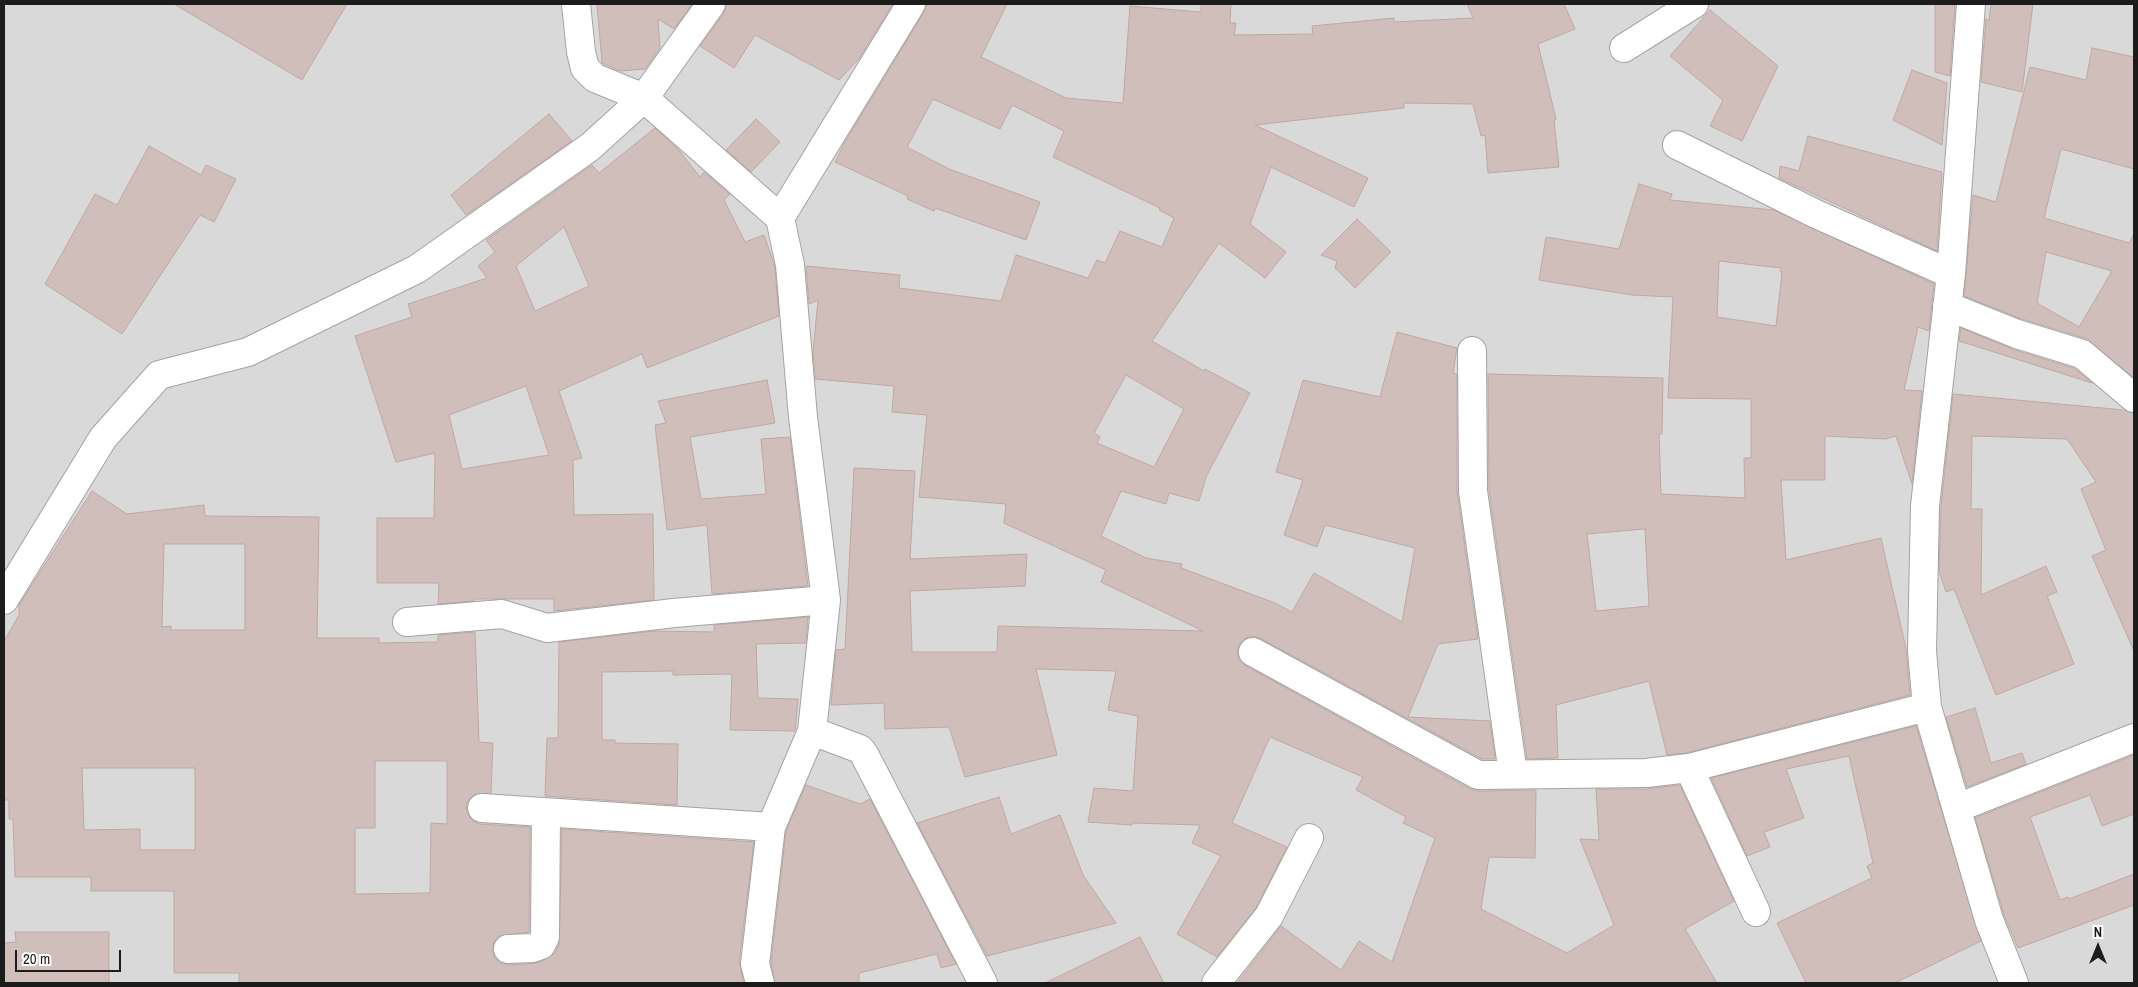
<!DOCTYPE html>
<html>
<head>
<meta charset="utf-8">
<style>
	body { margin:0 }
	#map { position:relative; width:2138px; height:987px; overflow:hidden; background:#efe6e1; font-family:"Archivo Narrow",sans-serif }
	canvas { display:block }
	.frame { position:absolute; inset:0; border:5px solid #1c1c1c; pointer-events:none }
	.north { position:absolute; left:2073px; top:922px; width:50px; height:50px; -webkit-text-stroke:4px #fff; paint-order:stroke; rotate:0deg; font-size:14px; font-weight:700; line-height:20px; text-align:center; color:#1c1c1c }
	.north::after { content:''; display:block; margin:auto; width:18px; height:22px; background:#1c1c1c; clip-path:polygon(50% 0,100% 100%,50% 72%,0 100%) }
	.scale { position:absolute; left:15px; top:950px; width:106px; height:22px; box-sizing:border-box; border:2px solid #1c1c1c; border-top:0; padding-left:6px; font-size:15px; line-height:18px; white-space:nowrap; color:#1c1c1c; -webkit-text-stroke:4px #fff; paint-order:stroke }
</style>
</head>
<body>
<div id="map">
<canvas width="2138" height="987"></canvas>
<div class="frame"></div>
<div class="north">N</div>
<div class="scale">20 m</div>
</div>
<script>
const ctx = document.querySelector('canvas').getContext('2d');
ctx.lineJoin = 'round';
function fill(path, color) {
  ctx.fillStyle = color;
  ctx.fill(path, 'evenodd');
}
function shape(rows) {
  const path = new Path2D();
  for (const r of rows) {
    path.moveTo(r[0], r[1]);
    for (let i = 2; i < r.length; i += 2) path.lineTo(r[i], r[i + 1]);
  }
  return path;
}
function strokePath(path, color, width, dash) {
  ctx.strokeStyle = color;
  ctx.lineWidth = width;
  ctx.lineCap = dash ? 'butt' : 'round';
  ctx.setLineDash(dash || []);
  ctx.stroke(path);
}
fill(shape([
	[4,4,2134,4,2134,983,4,983]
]), '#dad9d9');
const building = shape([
	[174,4,347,4,302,80,174,4],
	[597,4,692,4,674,29,658,19,660,48,645,69,620,71,602,63,597,4],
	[726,4,893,4,858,60,839,80,755,35,734,68,700,46,724,13,726,4],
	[927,4,1007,4,981,57,1066,98,1123,103,1130,6,1201,12,1201,4,1231,4,1230,23,1236,23,1234,35,1313,34,1312,26,1394,18,1394,22,1473,18,1467,4,1564,4,1575,29,1538,44,1556,119,1554,120,1559,167,1488,173,1485,135,1481,136,1473,104,1404,103,1404,108,1255,125,1368,178,1354,207,1271,167,1250,224,1286,252,1265,278,1219,243,1152,341,1204,371,1205,369,1250,393,1206,477,1199,501,1169,493,1166,504,1121,491,1101,536,1146,558,1182,564,1181,568,1275,603,1292,612,1314,573,1402,622,1415,548,1325,525,1317,547,1284,535,1303,480,1276,472,1303,380,1380,397,1397,332,1457,348,1453,373,1457,374,1457,491,1478,639,1438,644,1408,717,1490,721,1495,759,1482,759,1260,638,1252,636,1244,639,1239,645,1237,653,1239,660,1246,666,1470,789,1478,791,1536,790,1535,858,1489,857,1481,909,1567,953,1614,925,1580,839,1599,840,1596,789,1646,789,1680,785,1734,901,1685,929,1717,983,1237,983,1281,926,1341,970,1359,941,1392,962,1435,838,1403,823,1406,817,1356,790,1363,777,1270,737,1232,823,1287,847,1256,908,1217,957,1177,934,1221,856,1192,843,1200,825,1132,823,1132,825,1088,822,1094,788,1133,791,1138,716,1108,710,1116,671,1036,669,1057,755,965,777,949,727,885,729,884,703,831,705,836,650,845,649,854,468,915,471,910,559,1027,554,1025,586,910,591,912,652,997,652,998,626,1203,631,1101,582,1106,570,1004,523,1006,504,919,497,927,415,892,412,894,386,815,379,813,352,818,300,809,304,806,266,900,275,899,288,1001,301,1016,255,1088,278,1097,260,1105,263,1120,231,1162,247,1174,218,1159,210,1160,208,1053,157,1064,131,1012,105,1000,129,933,99,907,147,949,169,1040,202,1026,240,935,208,934,211,907,199,908,196,835,162,845,142,924,12,927,4],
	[1126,375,1184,409,1154,467,1097,443,1100,437,1094,433,1126,375],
	[1935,4,1955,4,1950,76,1935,72,1935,4],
	[1991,4,2033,4,2022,92,1981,82,1986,19,1989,21,1991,4],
	[1710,10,1778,66,1742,141,1710,126,1723,100,1670,56,1710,10],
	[2092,48,2134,57,2134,169,2061,149,2044,218,2129,243,2134,234,2134,378,2087,339,2022,319,1964,296,1973,195,1996,202,2030,67,2086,80,2092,48],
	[2046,252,2112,271,2079,327,2037,303,2046,252],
	[1912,70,1947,83,1942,145,1893,120,1912,70],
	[549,114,572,141,466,215,451,195,549,114],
	[756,119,780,142,751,172,726,150,756,119],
	[655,128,678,149,700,177,704,172,730,194,724,200,745,242,764,235,775,267,779,316,647,368,642,354,559,391,582,458,573,460,574,515,653,514,654,600,554,611,554,599,474,599,474,601,438,604,439,583,377,583,377,518,434,518,435,453,396,462,355,336,412,317,408,304,487,278,478,266,495,252,486,240,592,165,599,173,655,128],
	[564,227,589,286,535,311,516,266,564,227],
	[526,386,549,455,462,469,449,415,526,386],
	[1808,136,1942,172,1937,251,1779,178,1780,166,1799,171,1808,136],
	[149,146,201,175,206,165,236,179,214,222,200,215,122,334,45,284,95,194,117,205,149,146],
	[1639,184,1672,194,1670,200,1774,210,1934,284,1929,331,1918,327,1904,390,1922,391,1912,484,1896,436,1885,439,1825,436,1825,480,1781,480,1786,560,1881,538,1906,649,1910,695,1686,753,1667,755,1649,681,1556,705,1558,758,1527,759,1489,490,1488,374,1663,378,1662,434,1659,434,1661,494,1745,498,1744,458,1751,458,1751,399,1668,398,1673,297,1632,295,1539,280,1546,237,1619,249,1639,184],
	[1719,261,1781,268,1780,272,1782,272,1776,326,1717,317,1719,261],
	[1645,529,1649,606,1596,611,1587,534,1645,529],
	[1357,219,1391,252,1355,288,1335,268,1337,261,1321,255,1357,219],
	[1961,328,2012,349,2074,368,2092,383,1959,341,1961,328],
	[767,380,775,423,690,437,701,499,766,494,761,439,790,437,808,586,712,594,707,525,667,530,655,425,666,423,658,401,767,380],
	[1953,394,2124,410,2134,413,2134,651,2092,556,2106,550,2081,489,2096,482,2067,439,1972,436,1971,509,1982,509,1981,595,2046,566,2057,592,2047,596,2074,664,1996,695,1954,589,1946,592,1939,571,1941,507,1953,394],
	[92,491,127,514,204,505,205,516,319,517,317,638,379,638,379,643,438,642,438,635,475,632,479,742,493,743,491,793,476,794,469,799,466,806,468,814,473,821,480,824,530,827,529,932,499,936,494,942,492,950,495,958,500,963,509,965,538,963,555,953,559,944,562,829,754,842,739,962,744,983,239,983,239,973,174,973,174,891,91,891,91,877,15,877,13,819,9,819,9,800,4,800,4,641,19,615,19,605,92,491],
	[164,544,245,544,245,630,171,630,171,626,162,627,164,544],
	[375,761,447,761,447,824,431,823,430,893,355,894,355,828,375,828,375,761],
	[82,768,195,768,195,850,140,850,140,829,84,830,82,768],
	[808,617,806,643,756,644,758,698,798,699,795,731,730,730,732,674,673,675,673,671,602,672,602,740,615,740,615,743,678,744,677,805,545,796,547,738,558,738,559,642,654,631,714,632,714,625,808,617],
	[1975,708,1991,763,2022,753,2026,764,1967,787,1946,717,1975,708],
	[1916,726,1981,941,1895,983,1806,983,1777,923,1872,878,1867,866,1873,863,1849,756,1786,769,1804,818,1764,832,1770,847,1747,856,1711,778,1916,726],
	[2134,755,2134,814,2102,826,2090,795,2030,817,2060,900,2068,897,2069,899,2134,874,2134,905,2018,948,2004,915,1975,818,2134,755],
	[806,785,860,804,870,799,956,964,941,968,937,954,859,973,859,983,775,983,771,963,786,831,806,785],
	[999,797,1011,834,1060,815,1083,875,1116,923,987,956,917,823,999,797],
	[15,932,109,932,109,983,4,983,4,943,16,942,15,932],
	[1140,937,1164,983,1045,983,1140,937]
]);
fill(building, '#cfbeba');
strokePath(building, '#c1a8a2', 1);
const minor = shape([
	[576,4,581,52,585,68,595,78,644,98,780,218,790,265,803,417,826,600,812,731,771,827,755,964,760,983],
	[1971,4,1951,274,1925,506,1922,651,1927,707,1989,920,2014,983],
	[1624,48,1694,4],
	[1677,145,1816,214,1951,274],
	[780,218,911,4],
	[1947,306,2017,334,2082,354,2134,398],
	[1472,351,1473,491,1513,774],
	[4,600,103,438,159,375,248,352,417,269,590,147,644,98,711,4],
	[407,622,502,614,547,628,674,613,826,600],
	[1253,652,1478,775,1646,773,1689,768,1927,707],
	[812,731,860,749,864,754,983,983],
	[1689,768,1756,912],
	[482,808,771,827],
	[1957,808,2134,738],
	[508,949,533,948,541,945,545,937,546,813],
	[1216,983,1269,916,1309,838]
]);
strokePath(minor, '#a3a3a3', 30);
strokePath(minor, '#fff', 28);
</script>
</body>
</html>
